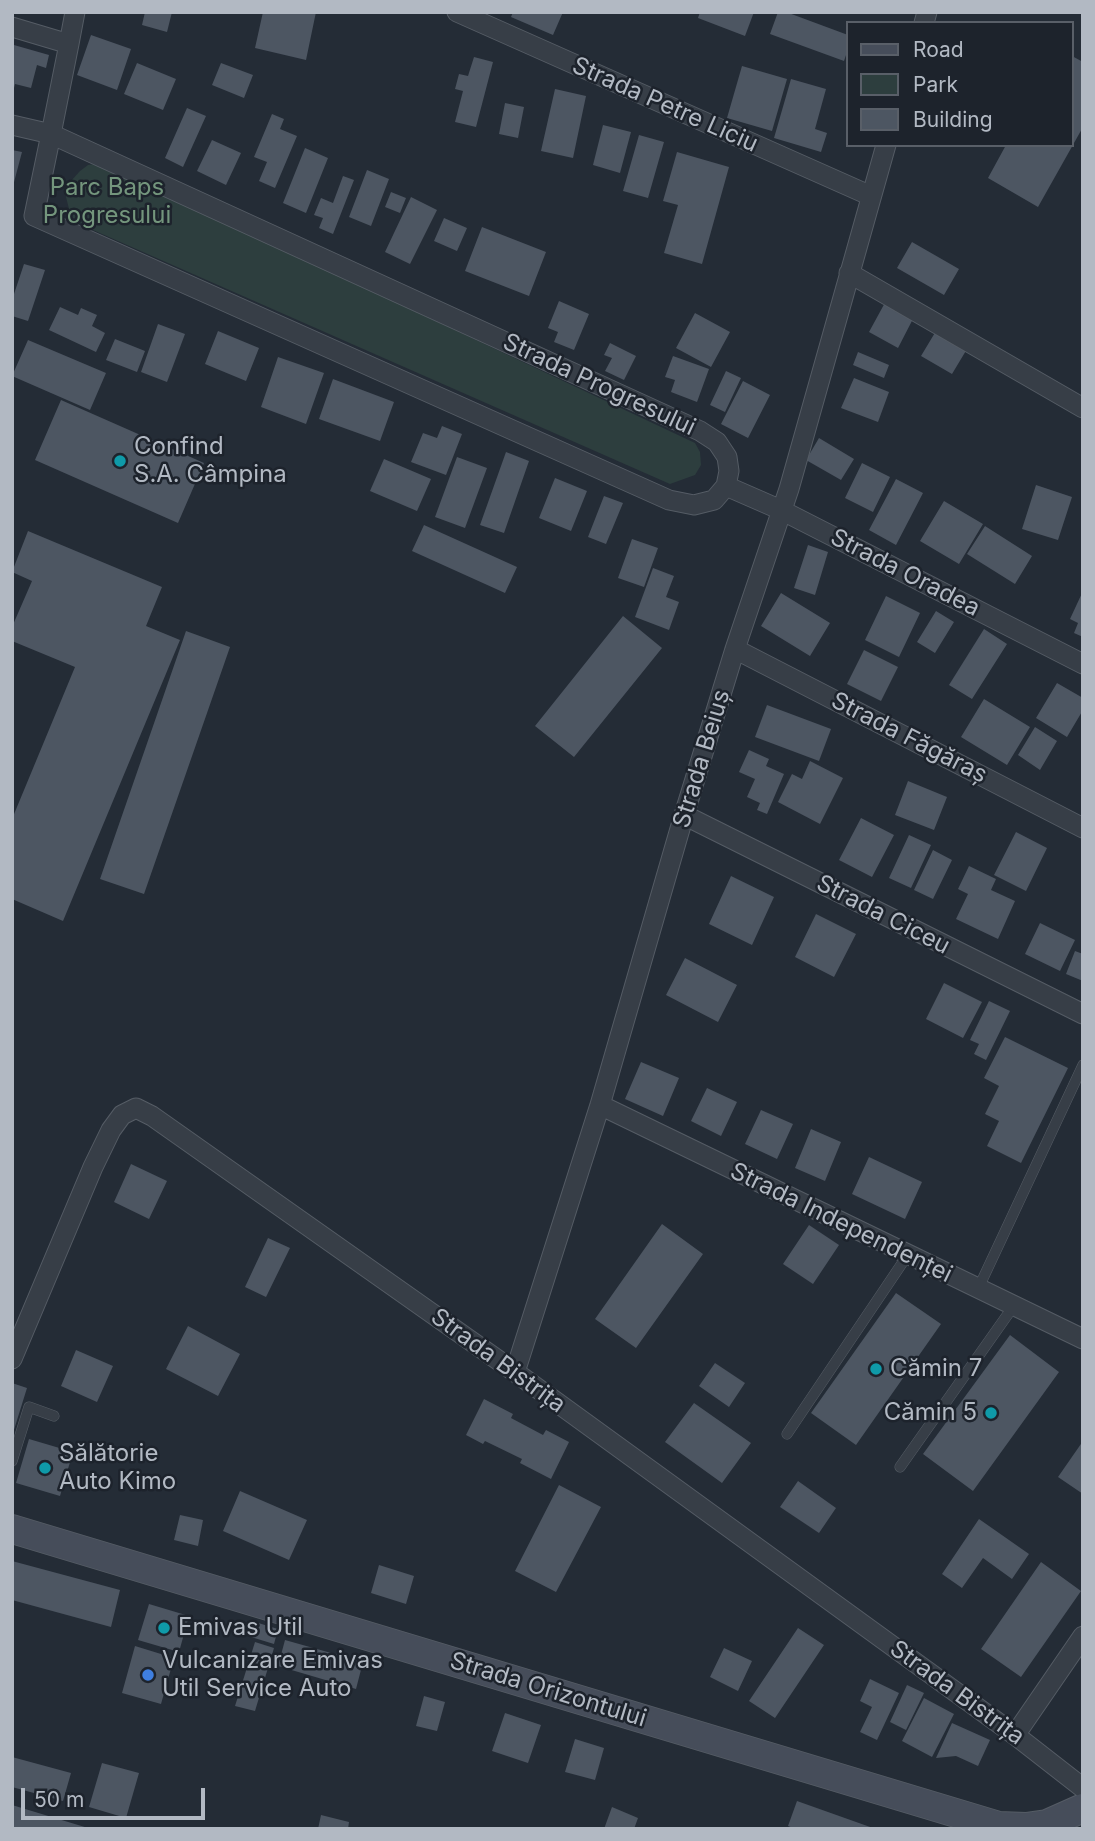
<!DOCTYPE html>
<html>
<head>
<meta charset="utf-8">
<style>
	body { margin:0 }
	#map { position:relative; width:1095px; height:1841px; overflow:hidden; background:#242c36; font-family:Inter,sans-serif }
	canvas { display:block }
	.frame { position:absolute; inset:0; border:14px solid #b2b9c3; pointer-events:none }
	.legend { position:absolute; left:846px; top:21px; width:228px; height:126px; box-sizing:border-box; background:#1d232c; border:2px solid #595f68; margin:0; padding:9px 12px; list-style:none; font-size:21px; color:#b2b9c3 }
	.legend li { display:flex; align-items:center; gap:14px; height:35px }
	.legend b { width:35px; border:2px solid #595f68 }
	.scale { position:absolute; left:21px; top:1788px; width:184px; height:32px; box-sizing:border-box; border:4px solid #b2b9c3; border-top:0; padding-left:9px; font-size:21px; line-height:24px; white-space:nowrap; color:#b2b9c3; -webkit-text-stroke:5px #1d232c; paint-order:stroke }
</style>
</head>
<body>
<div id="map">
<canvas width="1095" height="1841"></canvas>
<div class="frame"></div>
<ul class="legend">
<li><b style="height:9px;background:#464d5a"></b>Road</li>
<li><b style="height:19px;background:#2d3e3e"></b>Park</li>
<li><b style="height:19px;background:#4d5662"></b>Building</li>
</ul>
<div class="scale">50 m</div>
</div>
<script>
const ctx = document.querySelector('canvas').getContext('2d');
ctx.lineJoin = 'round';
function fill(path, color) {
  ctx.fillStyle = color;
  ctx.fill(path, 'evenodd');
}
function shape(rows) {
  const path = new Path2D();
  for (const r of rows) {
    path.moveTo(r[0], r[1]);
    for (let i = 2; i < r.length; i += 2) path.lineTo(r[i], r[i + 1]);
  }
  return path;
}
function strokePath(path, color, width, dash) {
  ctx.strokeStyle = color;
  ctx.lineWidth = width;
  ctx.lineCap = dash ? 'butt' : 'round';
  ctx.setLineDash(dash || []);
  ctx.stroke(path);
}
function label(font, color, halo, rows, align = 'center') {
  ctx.font = font + ' Inter,sans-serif';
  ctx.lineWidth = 5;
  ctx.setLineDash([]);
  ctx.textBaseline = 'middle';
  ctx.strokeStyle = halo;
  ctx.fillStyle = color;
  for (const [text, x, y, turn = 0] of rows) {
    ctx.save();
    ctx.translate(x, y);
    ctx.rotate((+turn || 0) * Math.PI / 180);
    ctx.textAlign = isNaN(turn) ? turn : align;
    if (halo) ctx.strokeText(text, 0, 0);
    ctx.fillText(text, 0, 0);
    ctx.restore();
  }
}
fill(shape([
	[100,163,695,443,700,452,701,465,695,475,670,484,93,230,71,217,65,193,71,181,80,171,88,165]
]), '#2d3e3e');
fill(shape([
	[145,12,172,12,167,32,142,25],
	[263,12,316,12,306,60,255,48],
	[513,12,563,12,553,35,511,17],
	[700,12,754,12,745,36,698,18],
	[778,12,786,12,848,35,848,49,844,61,770,34],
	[91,35,131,49,117,90,77,75],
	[14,45,49,55,46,68,37,65,31,88,15,84,13,92,12,51],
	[1072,56,1083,62,1083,127,1038,207,988,178,1006,145,1072,145],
	[474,57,493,62,476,127,455,122,463,91,455,89,459,74,468,76],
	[137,63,176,79,163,110,124,94],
	[221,63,253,75,244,98,212,85],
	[742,66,787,79,772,131,727,118],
	[791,79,826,89,815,129,827,133,821,152,774,138],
	[555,89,586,96,573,158,541,151],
	[505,103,524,107,518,138,499,134],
	[187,108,206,116,183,167,165,158],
	[272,114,284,119,280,129,297,136,275,188,259,181,267,162,254,157],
	[603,125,631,132,620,173,593,165],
	[639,135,664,142,648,198,623,191],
	[212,140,241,153,226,185,197,171],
	[305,148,328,158,306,213,283,203],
	[12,150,22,152,13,186,12,186],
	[677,152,729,167,702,264,664,253,678,205,663,201],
	[367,170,389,179,371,226,349,217],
	[343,176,354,180,333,234,319,228,323,218,314,215,321,198,333,203],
	[391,192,406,198,400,213,385,207],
	[411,197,437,210,410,264,385,252],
	[444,218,467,228,457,251,434,241],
	[482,227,546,252,529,296,465,271],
	[912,242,959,269,944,295,897,268],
	[24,264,45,270,28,321,12,316,12,300],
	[887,299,915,315,898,348,869,332],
	[559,301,589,314,574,350,554,342,558,332,548,328],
	[60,307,78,315,81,308,97,315,92,326,105,333,96,352,49,330],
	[695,313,730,332,711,367,676,348],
	[158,324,185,334,167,382,141,372],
	[218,331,259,348,246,381,205,364],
	[936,331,967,349,952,374,921,356],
	[115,339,145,351,137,372,106,360],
	[28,340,106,373,90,410,12,376],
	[610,343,636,356,624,380,605,371,612,358,604,355],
	[858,352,889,365,884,378,853,365],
	[673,356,709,369,697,402,671,392,675,380,665,377],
	[278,357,324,373,306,424,261,407],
	[726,371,741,378,725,412,710,405],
	[854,378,889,392,878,422,841,408],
	[333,379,394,402,380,441,319,419],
	[743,381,770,395,748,438,721,424],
	[61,400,204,463,178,523,35,460],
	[442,426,462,434,446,475,411,462,423,433,437,438],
	[819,438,854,459,841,480,806,460],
	[506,452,529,461,504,533,480,525],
	[457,457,487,468,465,528,435,517],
	[384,459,431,479,417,511,370,491],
	[862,463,890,477,873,512,845,498],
	[555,478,587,491,571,531,539,518],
	[896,479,923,493,896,545,869,530],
	[1036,485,1072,497,1058,540,1022,529],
	[604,496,623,503,606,544,588,537],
	[944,501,983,524,959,564,920,541],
	[424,525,517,567,505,593,412,551],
	[985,526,1032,556,1015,584,967,554],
	[28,531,162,587,146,626,180,640,63,921,12,899,12,819,75,667,12,641,12,627,32,581,12,572],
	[632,539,658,548,644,587,618,578],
	[808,545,828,552,815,595,794,588],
	[653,568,674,576,666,597,679,602,669,630,635,617],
	[1083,591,1083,637,1074,633,1078,623,1070,619],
	[781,593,830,623,810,656,761,626],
	[886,596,920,613,899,657,865,640],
	[936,611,954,622,935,653,917,642],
	[623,616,662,648,574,757,535,726],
	[984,629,1007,644,972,699,949,685],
	[186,631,230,647,144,894,100,879],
	[864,650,898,667,881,701,847,684],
	[1057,683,1083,698,1083,710,1067,737,1036,718],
	[984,699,1030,727,1007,765,961,737],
	[767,705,831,729,819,761,755,737],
	[1035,727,1057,741,1040,770,1018,755],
	[749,750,769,759,766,766,784,774,767,814,757,810,760,803,747,797,755,779,739,772],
	[810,761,843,778,820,824,778,802,792,774,802,779],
	[908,781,947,797,934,830,895,815],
	[861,818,894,835,872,877,839,860],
	[1016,832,1047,848,1026,891,994,875],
	[909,835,931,845,911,888,889,878],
	[933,850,952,860,933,899,914,890],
	[969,866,996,879,991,890,1015,901,998,939,956,919,968,894,958,889],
	[731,876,774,897,752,945,709,924],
	[816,914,856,934,834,977,795,957],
	[1040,923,1075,940,1060,971,1025,954],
	[1075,951,1083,954,1083,981,1066,974],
	[685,958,737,985,718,1022,666,995],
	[944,983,982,1002,963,1038,926,1019],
	[989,1001,1010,1011,986,1060,974,1054,979,1044,970,1040],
	[1005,1037,1068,1068,1021,1163,987,1146,999,1121,985,1114,999,1086,984,1078],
	[641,1062,679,1078,663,1116,625,1099],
	[707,1088,737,1102,721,1136,691,1121],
	[761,1110,793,1124,777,1159,745,1144],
	[811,1129,841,1142,825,1181,795,1168],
	[869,1157,922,1182,905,1219,852,1194],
	[131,1164,167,1181,149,1219,114,1202],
	[662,1224,703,1254,636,1348,595,1319],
	[809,1225,839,1245,813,1284,783,1264],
	[268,1238,290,1248,266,1297,245,1287],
	[896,1293,941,1324,856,1445,811,1413],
	[188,1326,240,1354,218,1396,166,1369],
	[1010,1335,1059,1372,973,1491,923,1454],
	[76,1350,113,1366,97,1402,61,1386],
	[715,1363,745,1383,729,1407,699,1386],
	[12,1383,27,1388,13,1433,12,1433],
	[484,1399,513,1414,511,1418,543,1435,546,1430,569,1442,551,1479,520,1463,522,1459,485,1441,483,1444,466,1435],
	[694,1403,751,1443,722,1483,665,1442],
	[29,1439,73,1452,60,1496,16,1483],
	[1083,1441,1083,1494,1058,1477],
	[798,1481,836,1508,819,1533,780,1507],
	[559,1485,601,1507,556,1592,515,1571],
	[240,1491,307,1520,289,1560,223,1531],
	[180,1515,203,1520,198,1546,174,1540],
	[979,1519,1029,1554,1012,1579,983,1558,962,1588,942,1574],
	[12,1561,120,1590,111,1627,12,1600],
	[1041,1562,1081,1591,1021,1677,981,1649],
	[379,1565,414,1576,406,1604,371,1593],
	[149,1604,189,1616,179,1652,138,1640],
	[255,1622,278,1629,274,1644,251,1637],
	[798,1628,824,1645,775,1718,749,1701],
	[285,1640,363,1662,356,1689,278,1666],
	[255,1642,274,1648,255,1711,235,1706],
	[135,1646,174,1658,161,1704,122,1693],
	[724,1648,752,1661,738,1691,710,1677],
	[870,1679,899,1693,877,1740,860,1732,872,1707,860,1701],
	[907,1685,924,1693,906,1730,890,1722],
	[424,1696,445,1702,437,1731,416,1726],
	[924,1698,954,1714,932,1757,902,1741],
	[505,1713,541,1725,528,1763,492,1751],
	[952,1723,990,1740,978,1766,956,1756,936,1758],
	[575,1739,604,1748,595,1780,565,1772],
	[12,1757,71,1773,63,1801,12,1787],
	[102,1763,139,1773,126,1818,89,1807],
	[797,1801,873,1828,873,1829,795,1829,788,1826],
	[12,1805,88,1828,88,1829,12,1829],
	[612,1807,638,1818,634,1829,604,1829],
	[321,1815,349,1822,348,1829,318,1829]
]), '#4d5662');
const lane = shape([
	[978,1289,1083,1065],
	[787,1434,907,1256],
	[12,1461,29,1407,54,1416],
	[900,1467,1013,1307]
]);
const street = shape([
	[457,12,871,196],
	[924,23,927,12],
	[12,27,69,44],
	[12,125,51,134,700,431,717,442,727,457,729,471,726,486,714,500,694,505,669,500,34,216,51,134,69,44,75,12],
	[849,273,1083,408],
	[726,486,781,510,1083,664],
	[735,649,1083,828],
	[684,815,1083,1014],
	[600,1105,1083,1339],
	[12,1359,93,1167,111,1130,122,1115,136,1108,152,1116,515,1372,1015,1735,1083,1788],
	[515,1372,600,1105,684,815,735,649,789,489,886,145],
	[1015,1735,1083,1636]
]);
const secondary = shape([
	[12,1529,999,1826,1026,1827,1047,1824,1083,1808]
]);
strokePath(lane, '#555c65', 11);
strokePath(street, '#555c65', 21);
strokePath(secondary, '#555c65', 30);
strokePath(lane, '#373e47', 10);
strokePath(street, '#373e47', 19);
strokePath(secondary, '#464d5a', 28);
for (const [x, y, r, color] of [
	[120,461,7,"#0f9aa8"],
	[876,1369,7,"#0f9aa8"],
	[991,1413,7,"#0f9aa8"],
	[45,1468,7,"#0f9aa8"],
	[164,1628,7,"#0f9aa8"],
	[148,1675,7,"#3f7fe0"]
]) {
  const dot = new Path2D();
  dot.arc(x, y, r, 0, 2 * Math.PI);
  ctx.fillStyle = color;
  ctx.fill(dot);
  strokePath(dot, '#1d232c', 2.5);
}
label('24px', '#b2b9c3', '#1d232c', [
	["Strada Petre Liciu",665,105,24],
	["Strada Progresului",599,385,25],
	["Strada Oradea",905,573,27],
	["Strada Făgăraș",909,738,27],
	["Strada Beiuș",702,759,-73],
	["Strada Ciceu",883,915,27],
	["Strada Independenței",841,1223,26],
	["Strada Bistrița",498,1361,36],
	["Strada Orizontului",548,1690,17],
	["Strada Bistrița",957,1693,36]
]);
label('24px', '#74967d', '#1d232c', [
	["Parc Baps",107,188],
	["Progresului",107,216]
]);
label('24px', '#b2b9c3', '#1d232c', [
	["Confind",134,447],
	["S.A. Câmpina",134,475],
	["Cămin 7",890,1369],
	["Cămin 5",977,1413,"right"],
	["Sălătorie",59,1454],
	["Auto Kimo",59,1482],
	["Emivas Util",178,1628],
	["Vulcanizare Emivas",162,1661],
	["Util Service Auto",162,1689]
], 'left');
</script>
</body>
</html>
